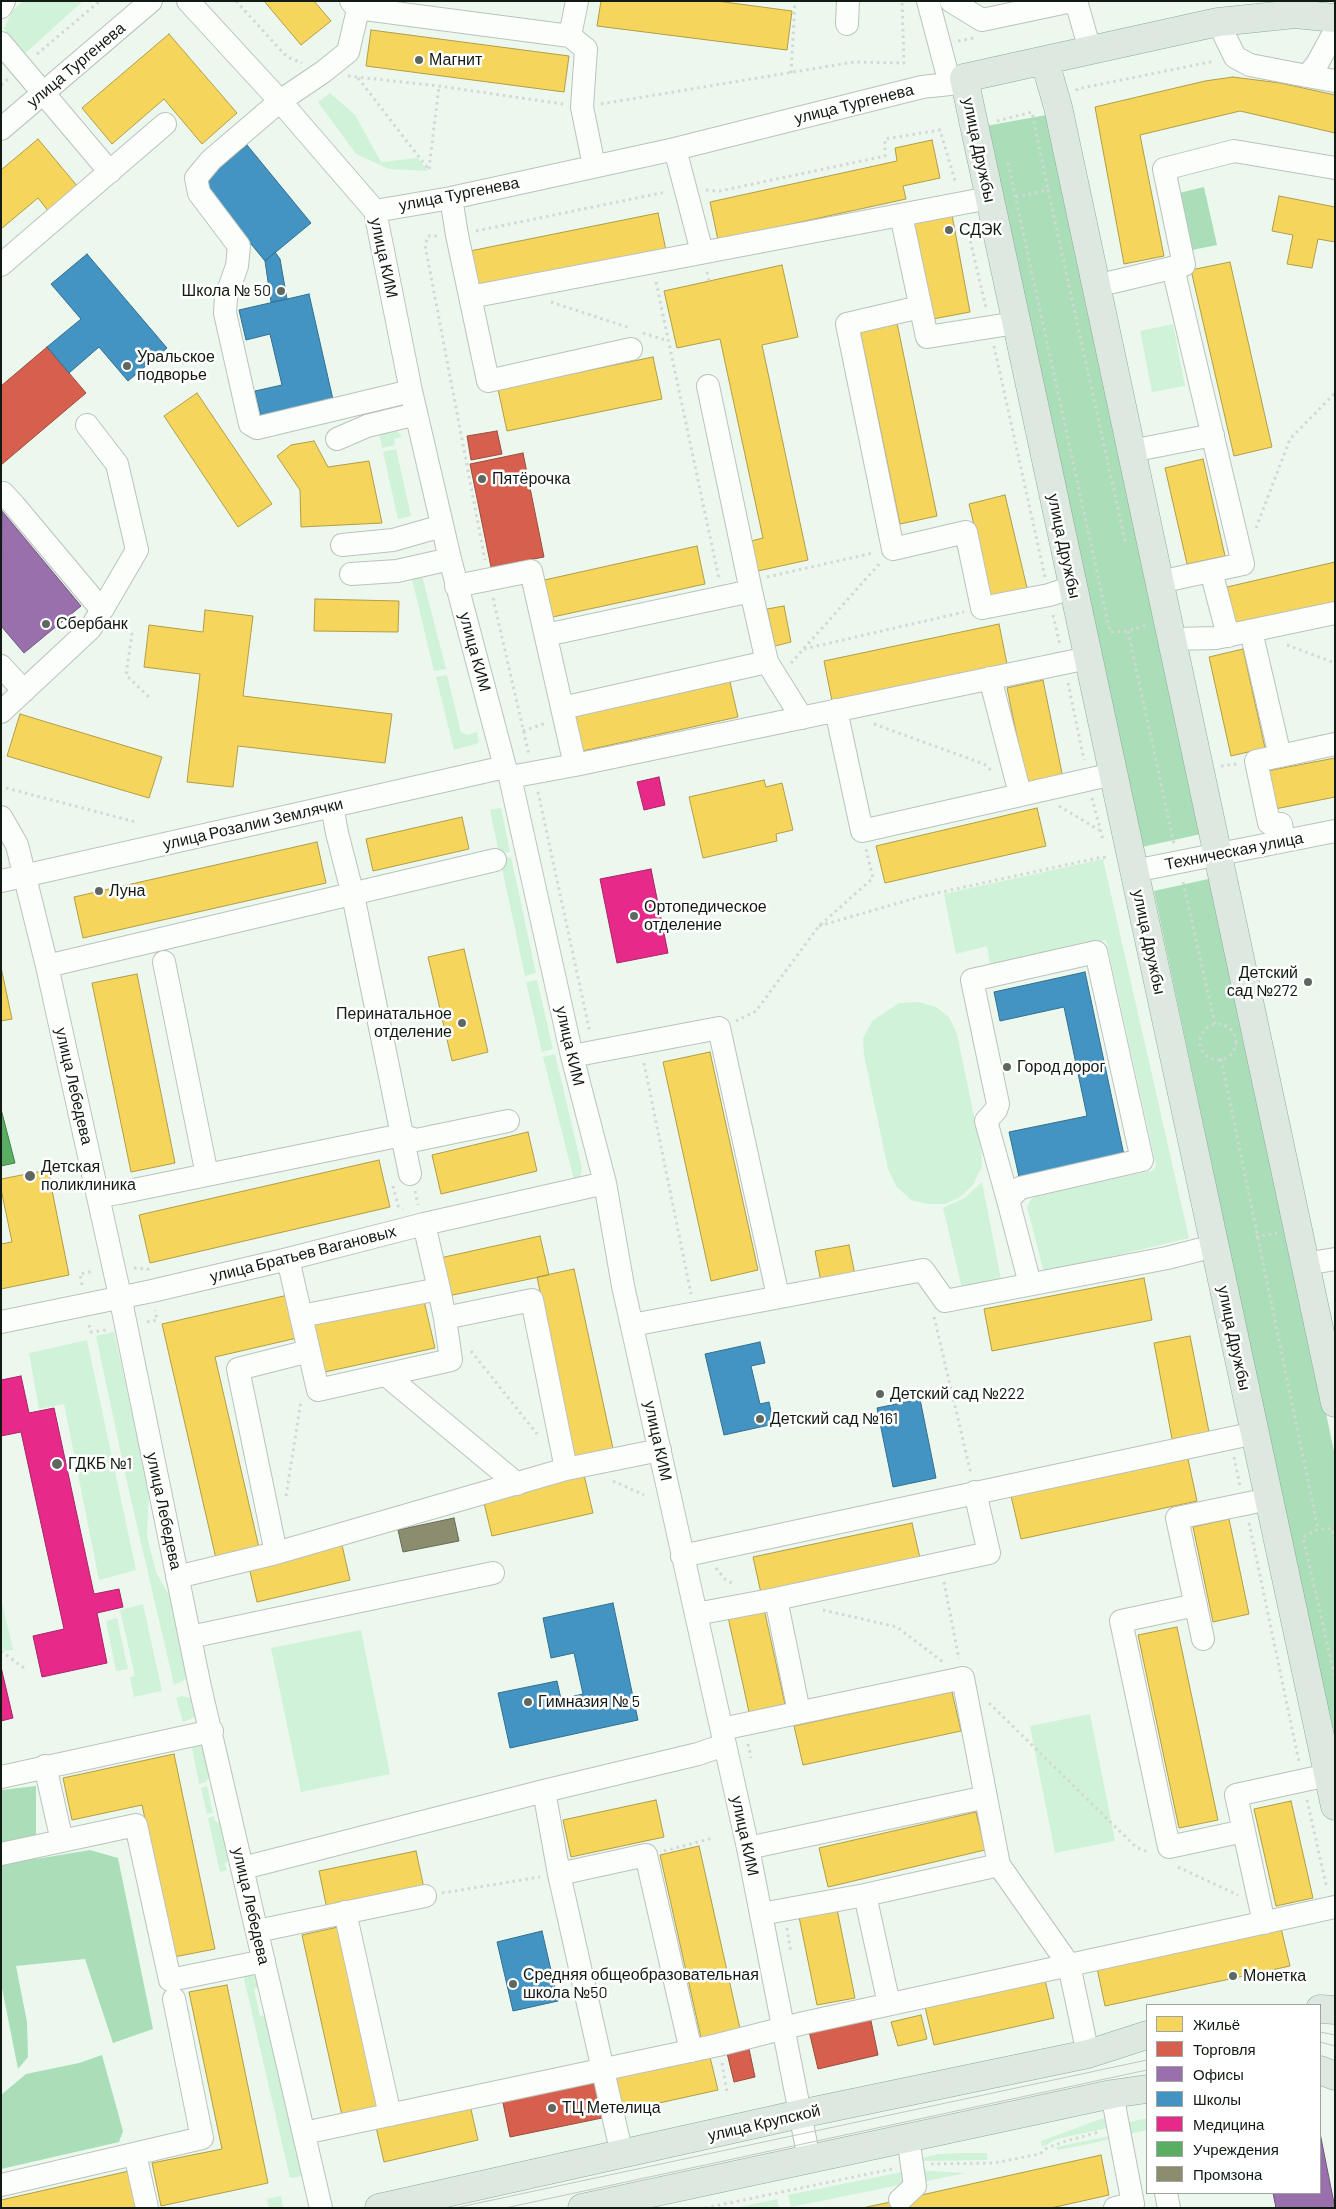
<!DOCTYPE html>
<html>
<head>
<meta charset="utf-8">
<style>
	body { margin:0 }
	#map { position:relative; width:1336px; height:2209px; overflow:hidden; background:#ecf8ee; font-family:Barlow,sans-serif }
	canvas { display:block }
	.frame { position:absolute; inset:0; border:2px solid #111b13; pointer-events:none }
	.legend { position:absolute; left:1146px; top:2004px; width:175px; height:190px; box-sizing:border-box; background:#fff; border:1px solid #a0a4a1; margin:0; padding:6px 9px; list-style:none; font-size:15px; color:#111b13 }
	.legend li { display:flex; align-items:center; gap:10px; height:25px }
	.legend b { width:25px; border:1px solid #a0a4a1 }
</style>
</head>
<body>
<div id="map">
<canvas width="1336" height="2209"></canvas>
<div class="frame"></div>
<ul class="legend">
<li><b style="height:14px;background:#f6d55c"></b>Жильё</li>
<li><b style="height:14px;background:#d6604d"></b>Торговля</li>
<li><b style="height:14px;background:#9970ab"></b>Офисы</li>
<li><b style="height:14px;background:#4393c3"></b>Школы</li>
<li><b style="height:14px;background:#e7298a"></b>Медицина</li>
<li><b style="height:14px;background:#5aae61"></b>Учреждения</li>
<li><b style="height:14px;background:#8c8c6e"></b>Промзона</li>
</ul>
</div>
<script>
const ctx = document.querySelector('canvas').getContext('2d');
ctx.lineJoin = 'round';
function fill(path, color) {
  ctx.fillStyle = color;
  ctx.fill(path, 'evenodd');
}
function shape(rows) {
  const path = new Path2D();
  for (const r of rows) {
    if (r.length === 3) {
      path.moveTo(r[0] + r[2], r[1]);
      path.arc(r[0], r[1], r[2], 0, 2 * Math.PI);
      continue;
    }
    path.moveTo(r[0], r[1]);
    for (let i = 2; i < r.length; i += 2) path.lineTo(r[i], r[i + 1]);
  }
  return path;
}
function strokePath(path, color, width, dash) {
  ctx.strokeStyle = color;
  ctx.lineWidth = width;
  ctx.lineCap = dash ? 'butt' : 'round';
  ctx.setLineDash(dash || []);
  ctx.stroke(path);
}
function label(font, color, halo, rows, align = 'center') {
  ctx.font = font + ' Barlow,sans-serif';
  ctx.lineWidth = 5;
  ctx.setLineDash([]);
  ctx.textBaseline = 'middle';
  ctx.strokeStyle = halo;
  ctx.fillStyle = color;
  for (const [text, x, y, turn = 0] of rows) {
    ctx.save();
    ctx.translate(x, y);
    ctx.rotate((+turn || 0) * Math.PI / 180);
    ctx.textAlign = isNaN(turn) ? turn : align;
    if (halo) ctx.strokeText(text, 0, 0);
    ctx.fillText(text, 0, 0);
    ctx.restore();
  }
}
fill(shape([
	[23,1,83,1,20,58,4,28,13,10],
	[330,93,355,115,381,162,418,158,428,171,389,169,356,154,318,102],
	[1173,324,1185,386,1152,392,1140,331],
	[396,429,402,437,394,439,395,445,382,448,379,432],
	[396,449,411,516,398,519,383,452],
	[411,575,422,575,446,669,434,671],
	[447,675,461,732,468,735,477,732,479,743,454,750,436,677],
	[501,808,510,852,499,854,490,810],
	[511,857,536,973,525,976,500,859],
	[1103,859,1189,1238,1044,1273,1027,1207,1031,1199,1037,1196,1154,1170,1156,1165,1106,940,990,964,987,946,956,954,944,894],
	[537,980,553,1049,542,1052,526,982],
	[919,1002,936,1007,949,1017,957,1034,981,1150,982,1166,973,1185,959,1198,945,1204,928,1204,911,1200,896,1186,888,1169,864,1055,863,1039,872,1021,899,1003],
	[555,1054,582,1168,580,1177,574,1180,543,1057],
	[982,1182,1001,1279,962,1288,943,1208,966,1197],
	[114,1332,149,1491,147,1536,156,1572,172,1601,189,1674,185,1680,174,1685,128,1487,96,1336],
	[87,1340,136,1570,99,1580,64,1404,39,1409,29,1353],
	[1,1598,13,1650,5,1651,1,1648],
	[143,1604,162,1691,134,1697,130,1677,135,1676,120,1610],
	[117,1618,128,1669,116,1671,106,1621],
	[361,1630,390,1774,301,1792,271,1648],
	[182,1696,196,1699,199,1712,195,1717,183,1722,176,1698],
	[1090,1714,1115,1841,1055,1853,1030,1726],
	[190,1737,202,1738,211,1774,206,1782,199,1784],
	[207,1786,213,1813,207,1814,201,1788],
	[214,1816,215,1821,226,1826,233,1856,225,1864,227,1870,220,1872,208,1818],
	[242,1970,257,1978,261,1987,254,1989,260,2016,268,2015,304,2176,290,2178],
	[1109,2118,1112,2127,1057,2139,1042,2147,1041,2141,1101,2119],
	[1147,2118,1147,2130,1129,2134,1126,2123],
	[1114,2135,1114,2138,1089,2144,1058,2150,1056,2147],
	[960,2153,987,2153,988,2160,921,2161,922,2158,938,2154],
	[915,2170,966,2173,918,2183],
	[902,2172,904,2184,791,2207,788,2195],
	[281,2196,283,2208,269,2208,267,2199],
	[777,2199,779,2208,735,2208]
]), '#d0f2d8');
fill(shape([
	[1046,115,1201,834,1142,847,986,126],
	[1204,187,1217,245,1192,250,1179,193],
	[1213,878,1335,1456,1335,1749,1154,891],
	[36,1786,36,1859,90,1850,118,1858,153,2029,113,2043,85,1959,16,1966,27,2022,28,2057,18,2069,1,1983,1,1790],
	[102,2055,123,2131,119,2142,1,2169,1,2095,26,2074,79,2063]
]), '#a9deb8');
const homes = shape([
	[264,1,314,1,331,21,301,45,264,1],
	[601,1,717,1,792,11,787,50,597,26,601,1],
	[371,30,569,56,564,92,366,66,371,30],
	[169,34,237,113,202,144,164,99,112,144,82,108,169,34],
	[1233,77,1280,83,1335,95,1335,133,1240,111,1140,135,1164,256,1124,264,1095,107,1205,81,1233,77],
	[38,139,78,187,49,212,38,198,1,229,1,170,38,139],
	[932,140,940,178,903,186,906,199,718,240,710,202,897,161,895,148,932,140],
	[1279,196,1335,207,1335,242,1318,239,1312,268,1287,264,1293,235,1272,231,1279,196],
	[658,213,666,250,477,289,470,251,658,213],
	[952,215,970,312,933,319,914,222,952,215],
	[1230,262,1272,447,1234,456,1191,270,1230,262],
	[782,265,798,337,762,345,808,560,758,571,751,541,763,538,720,339,677,348,664,291,782,265],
	[897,323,937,516,900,524,860,331,897,323],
	[653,357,662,399,507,431,498,389,653,357],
	[197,393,272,504,238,527,164,416,197,393],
	[314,441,328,467,369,461,382,523,301,527,300,490,277,456,291,445,314,441],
	[1203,459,1225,556,1187,564,1165,468,1203,459],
	[1005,495,1028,592,992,601,969,504,1005,495],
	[697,546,705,584,548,618,540,581,697,546],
	[1335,562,1335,603,1236,626,1227,587,1335,562],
	[315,599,399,601,398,632,314,631,315,599],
	[784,606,791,642,775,646,767,609,784,606],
	[205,610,253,616,243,696,392,714,385,763,238,746,233,787,187,782,200,674,144,667,149,625,203,632,205,610],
	[999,624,1007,664,832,701,824,661,999,624],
	[1243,649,1265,748,1231,756,1209,657,1243,649],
	[1043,680,1063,778,1027,786,1007,688,1043,680],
	[730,682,738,717,578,752,571,717,730,682],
	[20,714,162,757,149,798,7,756,20,714],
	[1335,758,1335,797,1275,809,1267,771,1335,758],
	[764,780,766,787,782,783,793,830,776,834,777,841,703,858,689,797,764,780],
	[1037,808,1046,846,885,883,876,846,1037,808],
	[462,817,469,849,373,871,366,839,462,817],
	[317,842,326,883,83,938,74,897,317,842],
	[464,949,488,1052,452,1061,428,957,464,949],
	[1,967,12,1019,1,1021,1,967],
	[137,974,175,1163,131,1172,92,983,137,974],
	[710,1052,758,1270,711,1281,663,1062,710,1052],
	[528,1132,537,1171,441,1194,432,1155,528,1132],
	[379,1160,390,1207,150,1263,139,1215,379,1160],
	[48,1170,69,1275,1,1289,1,1244,12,1242,1,1189,1,1179,48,1170],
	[540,1236,549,1275,448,1296,440,1258,540,1236],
	[849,1245,855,1275,821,1282,815,1251,849,1245],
	[574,1269,614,1453,576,1462,537,1277,574,1269],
	[1144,1278,1152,1320,992,1351,984,1309,1144,1278],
	[288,1295,297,1338,215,1357,260,1552,217,1563,162,1324,288,1295],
	[424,1301,435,1348,325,1372,314,1324,424,1301],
	[1190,1336,1209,1432,1172,1439,1154,1343,1190,1336],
	[1188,1459,1197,1501,1021,1539,1011,1496,1188,1459],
	[584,1475,593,1513,492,1536,483,1499,584,1475],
	[1229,1519,1249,1614,1213,1622,1193,1527,1229,1519],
	[912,1523,920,1558,761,1593,753,1557,912,1523],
	[342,1545,350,1580,257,1602,249,1567,342,1545],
	[764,1609,785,1704,749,1712,728,1617,764,1609],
	[1177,1627,1218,1820,1179,1828,1138,1635,1177,1627],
	[952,1692,961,1731,803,1765,794,1726,952,1692],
	[174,1754,215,1949,174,1957,142,1805,72,1820,63,1778,174,1754],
	[656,1800,664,1837,571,1857,563,1820,656,1800],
	[1291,1801,1313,1898,1276,1906,1254,1809,1291,1801],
	[976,1812,985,1850,828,1887,819,1848,976,1812],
	[699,1846,741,2033,702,2042,660,1855,699,1846],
	[416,1851,424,1888,327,1909,319,1871,416,1851],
	[836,1904,855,1998,817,2005,798,1912,836,1904],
	[338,1927,380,2112,343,2120,302,1935,338,1927],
	[1281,1928,1290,1966,1105,2006,1097,1968,1281,1928],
	[1045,1980,1054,2018,934,2045,925,2007,1045,1980],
	[227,1985,268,2183,161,2206,152,2163,222,2149,189,1992,227,1985],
	[921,2015,927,2039,898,2046,891,2022,921,2015],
	[709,2053,718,2090,623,2111,615,2075,709,2053],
	[470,2105,478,2140,384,2162,376,2127,470,2105],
	[1101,2155,1109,2195,1051,2208,910,2208,908,2198,1101,2155],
	[129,2171,137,2208,1,2208,1,2200,129,2171],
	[908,2198,910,2208,862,2208,900,2200,908,2198]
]);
fill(homes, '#f6d55c');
strokePath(homes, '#b19d46', 1);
const shops = shape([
	[47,347,86,393,1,465,1,386,47,347],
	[497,431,502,454,471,460,467,436,497,431],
	[523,453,544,557,491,567,470,464,523,453],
	[870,2016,878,2055,818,2069,809,2031,870,2016],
	[748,2044,755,2077,734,2082,726,2049,748,2044],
	[594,2079,602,2118,510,2137,502,2098,594,2079]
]);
fill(shops, '#d6604d');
strokePath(shops, '#9b4b3c', 1);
const offices = shape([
	[2,511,81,606,24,653,1,626,2,511],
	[1320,2133,1335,2208,1276,2208,1273,2193,1320,2193,1320,2133]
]);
fill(offices, '#9970ab');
strokePath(offices, '#70567d', 1);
const schools = shape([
	[247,145,311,223,265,261,201,183,247,145],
	[275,252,280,259,287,299,271,302,265,261,275,252],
	[87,254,167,348,128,381,99,347,69,373,47,347,81,319,51,284,87,254],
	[309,294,334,404,262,421,255,391,282,385,270,334,246,340,239,310,309,294],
	[1085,972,1124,1155,1019,1177,1009,1132,1087,1116,1064,1007,1000,1021,994,992,1085,972],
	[760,1342,765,1363,751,1366,760,1404,769,1402,774,1424,724,1435,705,1354,760,1342],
	[920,1399,936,1478,893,1487,877,1408,920,1399],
	[613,1603,638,1720,510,1748,498,1693,557,1681,561,1699,583,1694,574,1653,551,1658,543,1618,613,1603],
	[542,1931,558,2001,513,2011,497,1942,542,1931]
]);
fill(schools, '#4393c3');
strokePath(schools, '#346f8e', 1);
const health = shape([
	[659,777,665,805,644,810,637,782,659,777],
	[651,869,668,953,617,963,600,879,651,869],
	[21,1376,29,1413,54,1408,94,1594,119,1589,123,1607,97,1613,107,1663,42,1677,33,1636,64,1629,21,1432,1,1436,1,1380,21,1376],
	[1,1667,13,1718,1,1721,1,1667]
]);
fill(health, '#e7298a');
strokePath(health, '#a72566', 1);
const public = shape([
	[1,1109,15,1163,1,1166,1,1109]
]);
fill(public, '#5aae61');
strokePath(public, '#44824a', 1);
const industry = shape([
	[454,1518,459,1541,403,1552,398,1530,454,1518]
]);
fill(industry, '#8c8c6e');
strokePath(industry, '#676a53', 1);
const minor = shape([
	[188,1,280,101,375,211,411,391,450,559,505,767,510,777,572,1056,605,1183,623,1286,748,1848,809,2159],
	[351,1,357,8,570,36],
	[360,1,348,52,323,72,280,101,211,160,196,178,199,193,239,246,237,266,226,297,225,313,250,424,257,428,411,391],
	[577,1,570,36,586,49,582,107,594,166],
	[928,1,950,84],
	[951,1,982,20,1072,1],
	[1076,1,1090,50],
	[1,7,4,1],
	[1218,22,1235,57,1250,65,1307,76,1317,64,1335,31],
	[847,24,848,1],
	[1,43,110,172],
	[1307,76,1335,81],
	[1,129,151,1],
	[675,149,702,252],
	[451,198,457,235,488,381,631,349],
	[375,211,451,198,675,149,922,87,950,84,964,78],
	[901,215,927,337,1016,323],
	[1,265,165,124],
	[1096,286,1184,265,1164,169,1234,151,1335,168],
	[470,297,989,198],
	[920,307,847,324,893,549,966,532,982,608,1049,595,1073,587],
	[708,386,751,591],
	[87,425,117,464,137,550,102,610],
	[337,439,367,426,416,414],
	[1131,451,1213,435],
	[1,495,3,493,14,505,102,610,90,629,1,712],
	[342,545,393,540,442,526],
	[1211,571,1228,636],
	[351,574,397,571,450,559],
	[1159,582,1243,564,1173,268],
	[456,586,531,571,575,765],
	[1251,631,1280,756,1335,744],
	[546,635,751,591,767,662,802,718],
	[1171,639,1216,638,1335,613],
	[1,666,24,691],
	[990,678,1020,794],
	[562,708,767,662],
	[836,710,862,831,1113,774],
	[1280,756,1256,761,1269,823,1281,824,1284,841],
	[510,777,575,765,1088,658],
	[332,806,337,833,353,895,410,1174],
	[1,817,17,845,47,966,120,1296,200,1687,321,2208],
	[1134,871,1335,831],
	[1,881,505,767],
	[164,962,207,1175],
	[47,966,495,860],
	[572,1056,719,1028,778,1296],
	[99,1196,119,1193,402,1135,416,1140,508,1121],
	[1008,1200,986,1121,996,1110,998,1104,972,980,1096,952,1142,1160,1020,1188,1008,1200,1030,1284],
	[1305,1264,1335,1259],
	[439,1289,445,1318,532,1300,566,1469],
	[301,1316,439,1289,424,1224],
	[1,1322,152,1291,288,1259,424,1224,605,1183],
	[632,1325,923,1270,945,1301,1167,1258,1214,1246],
	[309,1351,318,1390,451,1360,445,1318],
	[386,1375,517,1484],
	[276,1553,566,1469,660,1450],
	[682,1556,1255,1433],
	[177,1577,276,1553,238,1369,309,1351,288,1259],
	[1196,1605,1121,1621,1169,1847,1244,1831],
	[696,1614,776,1599],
	[190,1637,493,1573],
	[1203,1639,1177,1518,1269,1499],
	[799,1712,776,1599,989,1553,975,1492],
	[722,1729,963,1678,999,1865,1069,1965,1088,2054],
	[45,1766,62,1841],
	[1,1777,212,1731],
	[544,1791,559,1874,646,1855,691,2051],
	[748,1848,986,1797],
	[1,1854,136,1825,170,1980,264,1961],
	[243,1868,544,1791,698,1754,724,1745],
	[559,1874,622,2155],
	[865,1895,999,1865],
	[345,1912,390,2115],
	[761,1914,865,1895,889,2004],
	[1264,1923,1236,1795,1328,1775],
	[257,1931,425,1896],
	[1112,2094,1133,2204,1115,2208],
	[304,2133,718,2045,804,2023,1335,1907],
	[135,2154,147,2208],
	[1,2185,202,2138,174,1999],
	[1166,2193,1169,2208],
	[900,2200,915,2186,908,2137]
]);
const major = shape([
	[1335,18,1295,14,1218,22,964,78,1335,1806],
	[1045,62,1058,107,1335,1403],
	[1320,2009,1335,2010],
	[1320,2070,1335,2076],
	[379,2208,800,2114,1088,2054,1147,2035],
	[582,2208,1112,2094,1147,2089]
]);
strokePath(minor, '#b9c3bb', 24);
strokePath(major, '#91a899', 29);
strokePath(shape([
	[236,1,287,57,302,63],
	[958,41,974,38],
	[37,54,100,1],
	[791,73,795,1],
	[348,76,439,86,563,104],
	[358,78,429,170],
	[1,85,8,79],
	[1077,91,1077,89,1215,61],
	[601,104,854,62,904,63,902,1],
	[997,121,1032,112,1048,190],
	[1008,163,1110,632,1128,631,1144,626,1143,622],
	[429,169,439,86],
	[706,190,720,191,885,156,885,139,940,130,956,184],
	[1016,197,1048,190,1126,545],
	[966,222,986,308],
	[476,231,666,192],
	[437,236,428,236,425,245,485,560],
	[707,272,709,281],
	[656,282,719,579],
	[551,302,630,328],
	[643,333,668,341],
	[994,346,1045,577],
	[1256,528,1290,439,1335,393],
	[767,577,873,553],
	[493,598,529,755],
	[1053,615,1060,645],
	[116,621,132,634,126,675,151,699],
	[1128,631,1174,844],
	[1287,645,1335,663],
	[804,649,964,612],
	[791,663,880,563],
	[1068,683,1084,760],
	[874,724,984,764,993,772],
	[523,731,546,723],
	[1221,766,1237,764],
	[6,788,136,822],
	[538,792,590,1033],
	[1092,798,1103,840],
	[1059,806,1099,830],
	[1183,882,1215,1024],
	[819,926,919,897,1102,857,1108,858],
	[736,1021,756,1011,819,926,873,878,866,849],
	[1218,1042,18],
	[1221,1059,1318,1529],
	[644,1063,691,1294],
	[393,1186,398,1206,403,1209],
	[415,1191,418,1205],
	[1256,1237,1277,1233],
	[134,1268,148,1269,148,1271],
	[82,1285,80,1274,94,1271],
	[934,1317,971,1474],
	[147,1322,157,1320,155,1310],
	[89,1325,91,1332,106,1330],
	[471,1351,537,1434],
	[1234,1457,1240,1486],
	[613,1481,644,1495],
	[286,1496,301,1401],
	[1249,1523,1299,1762],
	[1335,1540,1332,1529,1318,1529,1303,1537,1335,1678],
	[716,1568,725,1579,735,1585],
	[944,1582,959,1659],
	[823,1610,897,1627,943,1662],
	[1,1651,24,1668],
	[989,1703,1136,1847,1150,1853],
	[748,1744,751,1758],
	[1307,1800,1327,1889],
	[664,1851,713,1838],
	[1178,1867,1238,1895],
	[442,1893,540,1877],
	[787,1928,791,1954],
	[722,2063,727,2092],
	[931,2164,994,2163,1040,2154,1047,2148,1063,2142,1099,2132],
	[705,2208,892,2169]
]), '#d3d8d4', 3, [2.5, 4]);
strokePath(minor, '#fcfefc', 22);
strokePath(major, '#dce8e0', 28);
strokePath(shape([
	[1320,2032,1335,2035],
	[1320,2042,1335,2046],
	[455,2208,1147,2060],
	[505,2208,1147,2070]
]), '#c2c5c2', 1);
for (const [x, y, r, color] of [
	[419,60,5,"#5e6860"],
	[949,230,5,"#5e6860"],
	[281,291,5,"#5e6860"],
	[127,366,5,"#5e6860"],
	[482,479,5,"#5e6860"],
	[46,624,5,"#5e6860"],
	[99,891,5,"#5e6860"],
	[634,916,5,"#5e6860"],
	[1308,982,5,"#5e6860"],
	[462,1023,5,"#5e6860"],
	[1007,1067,5,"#5e6860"],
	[30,1176,6,"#5e6860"],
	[880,1394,5,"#5e6860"],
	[760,1419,5,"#5e6860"],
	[57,1464,6,"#5e6860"],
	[528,1702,5,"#5e6860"],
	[1233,1976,5,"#5e6860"],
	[513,1984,5,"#5e6860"],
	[552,2108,5,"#5e6860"]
]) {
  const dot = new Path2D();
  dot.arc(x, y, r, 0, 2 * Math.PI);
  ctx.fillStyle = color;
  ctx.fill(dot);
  strokePath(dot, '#fff', 2);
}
label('16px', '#111b13', '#fff', [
	["Магнит",429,60],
	["СДЭК",959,230],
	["Школа № 50",271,291,"right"],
	["Уральское",137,357],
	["подворье",137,375],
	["Пятёрочка",492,479],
	["Сбербанк",56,624],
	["Луна",109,891],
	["Ортопедическое",644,907],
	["отделение",644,925],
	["Детский",1298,973,"right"],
	["сад №272",1298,991,"right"],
	["Перинатальное",452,1014,"right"],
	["отделение",452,1032,"right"],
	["Город дорог",1017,1067],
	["Детская",41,1167],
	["поликлиника",41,1185],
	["Детский сад №222",890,1394],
	["Детский сад №161",770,1419],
	["ГДКБ №1",68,1464],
	["Гимназия № 5",538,1702],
	["Средняя общеобразовательная",523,1975],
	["школа №50",523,1993],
	["Монетка",1243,1976],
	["ТЦ Метелица",562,2108]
], 'left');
label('16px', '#111b13', '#fff', [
	["улица Тургенева",76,65,-40],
	["улица Тургенева",854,104,-14],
	["улица Дружбы",979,150,78],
	["улица Тургенева",459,194,-11],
	["улица КИМ",384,258,78],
	["улица Дружбы",1064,546,78],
	["улица КИМ",475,652,75],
	["улица Розалии Землячки",253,824,-13],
	["Техническая улица",1234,851,-11],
	["улица Дружбы",1149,942,78],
	["улица КИМ",570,1046,77],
	["улица Лебедева",74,1086,77],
	["улица Братьев Вагановых",303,1254,-14],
	["улица Дружбы",1234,1338,78],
	["улица КИМ",658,1441,78],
	["улица Лебедева",164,1511,78],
	["улица КИМ",745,1836,78],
	["улица Лебедева",251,1906,77],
	["улица Крупской",764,2123,-13]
]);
</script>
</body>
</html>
